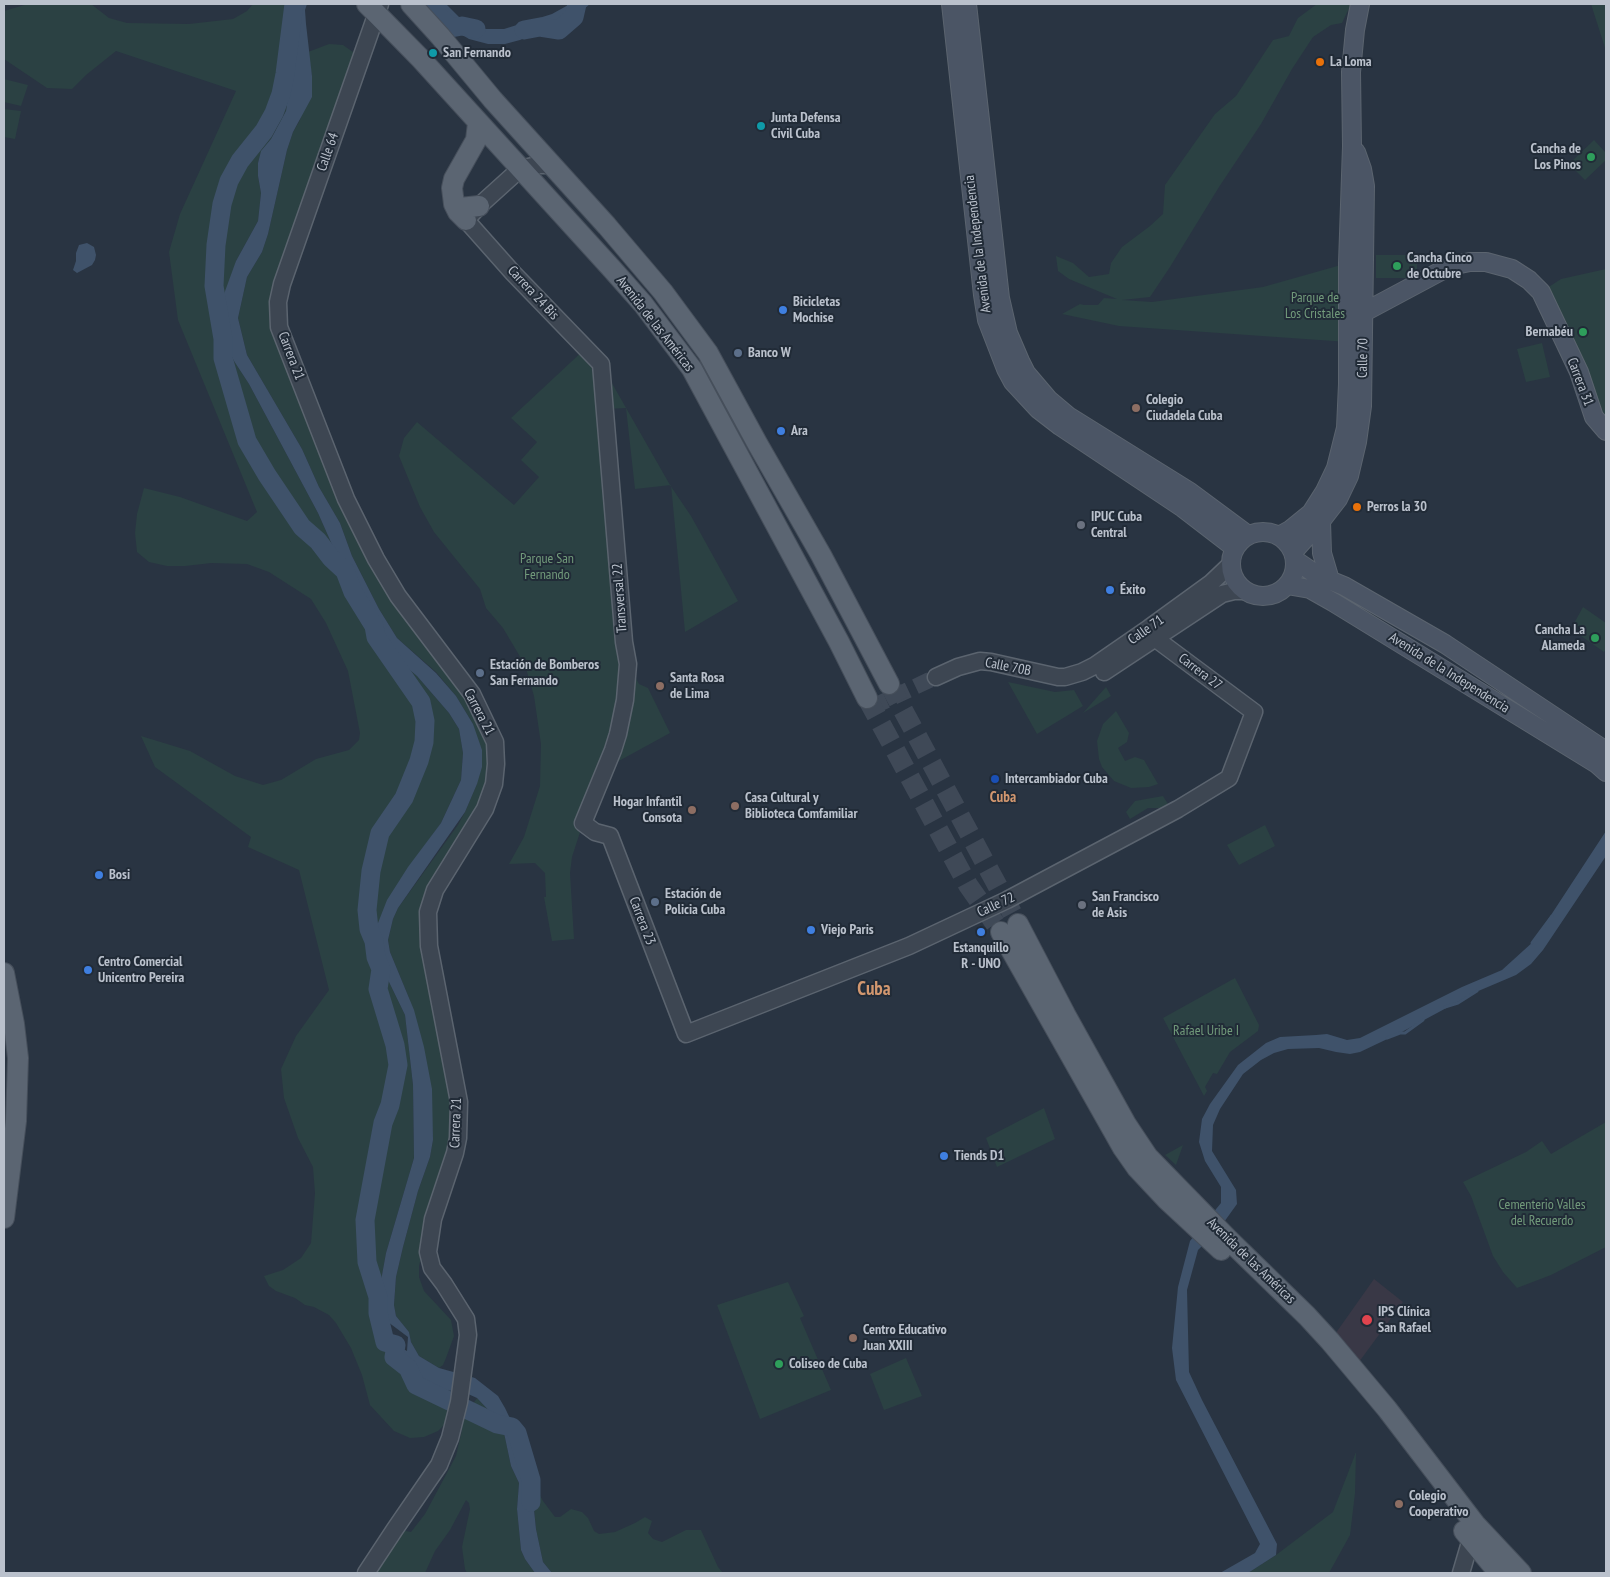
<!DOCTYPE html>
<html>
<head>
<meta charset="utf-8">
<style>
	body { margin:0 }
	#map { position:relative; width:1610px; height:1577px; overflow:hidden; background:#293442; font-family:"PT Sans Narrow",sans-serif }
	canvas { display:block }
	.frame { position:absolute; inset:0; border:5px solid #bac1cc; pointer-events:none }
</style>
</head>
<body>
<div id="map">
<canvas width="1610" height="1577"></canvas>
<div class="frame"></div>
</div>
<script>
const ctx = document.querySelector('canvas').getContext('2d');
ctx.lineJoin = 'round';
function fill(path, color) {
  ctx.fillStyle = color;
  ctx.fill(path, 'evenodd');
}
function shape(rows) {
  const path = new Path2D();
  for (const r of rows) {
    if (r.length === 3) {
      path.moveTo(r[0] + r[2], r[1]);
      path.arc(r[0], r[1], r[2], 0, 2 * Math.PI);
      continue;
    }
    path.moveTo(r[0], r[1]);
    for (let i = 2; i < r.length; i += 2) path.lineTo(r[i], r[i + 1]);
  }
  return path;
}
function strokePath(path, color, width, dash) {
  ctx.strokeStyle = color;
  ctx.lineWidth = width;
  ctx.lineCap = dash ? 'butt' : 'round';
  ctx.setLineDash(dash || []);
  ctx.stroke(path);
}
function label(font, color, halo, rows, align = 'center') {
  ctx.font = font + ' "PT Sans Narrow",sans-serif';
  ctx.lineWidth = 4;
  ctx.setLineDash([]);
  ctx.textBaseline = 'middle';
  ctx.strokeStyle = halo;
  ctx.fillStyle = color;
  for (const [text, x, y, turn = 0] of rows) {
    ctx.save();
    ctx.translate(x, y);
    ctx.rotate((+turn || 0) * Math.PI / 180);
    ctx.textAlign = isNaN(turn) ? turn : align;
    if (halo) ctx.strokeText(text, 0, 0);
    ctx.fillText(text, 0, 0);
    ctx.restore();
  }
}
fill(shape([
	[1374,1279,1403,1302,1356,1366,1333,1337]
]), '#393846');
fill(shape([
	[28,4,91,4,109,18,127,23,189,24,233,19,247,11,253,4,287,4,286,10,290,34,292,71,286,111,271,139,261,152,258,163,258,176,261,193,258,221,236,261,234,361,249,384,318,513,353,592,363,610,392,655,417,676,449,713,459,729,463,753,461,780,441,823,399,882,376,957,381,969,389,982,405,1015,413,1085,414,1158,386,1253,378,1297,385,1342,425,1381,445,1390,447,1414,444,1425,438,1431,424,1437,410,1438,394,1431,370,1405,362,1375,351,1348,336,1323,329,1315,314,1307,305,1305,295,1298,276,1291,269,1286,264,1276,283,1270,301,1258,311,1243,315,1193,313,1167,298,1138,284,1098,281,1069,296,1036,329,990,299,870,248,847,251,837,155,767,141,736,190,751,235,776,263,785,281,780,316,759,349,750,359,740,360,733,348,671,326,623,311,599,269,572,247,564,211,563,185,566,167,566,149,562,137,552,135,533,137,514,144,488,180,497,247,521,257,512,178,320,169,252,180,214,236,91,116,51,86,75,72,89,47,88,4,59,4,11],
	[1317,4,1351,4,1342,23,1331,25,1313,37,1292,69,1261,124,1219,187,1170,267,1150,297,1122,300,1152,302,1263,287,1348,263,1348,342,1119,326,1062,314,1080,304,1084,305,1098,305,1104,298,1117,299,1069,279,1058,271,1056,256,1073,263,1089,277,1109,274,1111,263,1122,247,1150,226,1163,214,1165,185,1215,114,1236,96,1273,40,1289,36,1298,18],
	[1591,4,1606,4,1606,51],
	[366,42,278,302,346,499,495,742,494,784,428,912,459,1102,419,1266,419,1277,424,1291,451,1320,454,1336,446,1358,443,1365,439,1368,419,1356,411,1342,409,1332,396,1316,394,1305,396,1277,403,1247,418,1191,430,1157,433,1140,432,1122,409,998,390,952,388,940,393,919,398,908,458,825,465,812,477,784,473,724,456,696,436,672,397,638,379,609,352,556,340,523,319,487,302,449,247,355,238,318,247,277,262,252,268,234,287,150,293,132,300,120,312,76,308,52,329,44,343,45,353,52],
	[4,79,28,85,21,106,4,102],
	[4,109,21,111,15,139,4,137],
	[1594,140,1606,153,1606,160,1585,180,1569,164],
	[1376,255,1417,255,1417,278,1376,278],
	[1606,269,1606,431,1541,292,1561,279],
	[1542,343,1550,377,1526,382,1517,349],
	[586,348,601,364,670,485,691,516,738,601,685,632,671,485,635,489,626,408,605,409,628,664,639,684,648,688,670,733,606,768,583,823,572,857,570,873,574,939,552,941,544,897,546,897,545,873,535,863,509,864,524,837,540,786,541,744,534,696,525,665,503,628,486,608,480,589,434,532,420,507,399,456,404,438,417,422,514,505,539,477,521,460,537,442,511,418],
	[1583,607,1606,623,1606,648,1604,652,1571,629],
	[1008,682,1055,692,1074,690,1083,706,1037,734],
	[1106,687,1111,696,1083,713],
	[1116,711,1129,733,1127,742,1118,748,1125,761,1135,757,1144,760,1158,784,1149,787,1131,788,1114,781,1102,767,1099,759,1097,741,1103,724],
	[1163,796,1168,804,1161,808,1148,808,1130,819,1126,812,1135,801],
	[1265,825,1275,846,1239,865,1227,845],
	[1235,978,1259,1025,1258,1031,1230,1052,1217,1074,1213,1073,1205,1087,1207,1091,1204,1096,1163,1018],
	[1044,1108,1055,1139,997,1167,986,1138],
	[1606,1122,1606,1247,1551,1275,1517,1288,1503,1272,1493,1256,1471,1196,1463,1182,1526,1152,1542,1141,1551,1154],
	[1183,1145,1176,1165,1165,1155],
	[788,1282,804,1316,800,1318,831,1390,760,1419,717,1305],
	[906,1358,922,1396,884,1410,870,1374],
	[477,1398,495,1417,504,1433,511,1466,519,1483,517,1509,521,1550,525,1559,535,1573,467,1573,465,1569,462,1547,470,1509,469,1503,466,1500,450,1530,435,1551,425,1573,366,1573,395,1529,411,1532,425,1514,456,1456,462,1430,463,1419],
	[1356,1452,1355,1493,1350,1535,1329,1573,1248,1573,1276,1555,1333,1512],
	[532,1488,538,1492,543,1501,555,1517,560,1517,571,1509,582,1512,588,1518,594,1531,599,1534,615,1532,635,1523,645,1517,652,1521,648,1533,653,1539,662,1542,686,1530,701,1530,718,1567,723,1573,552,1573,543,1562,536,1529]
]), '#2b4143');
fill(shape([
	[287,4,307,4,305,10,306,24,312,76,312,97,293,132,287,150,268,234,262,252,247,277,238,318,247,355,302,449,319,487,340,523,352,556,379,609,397,638,436,673,456,696,473,724,482,750,482,767,477,784,465,812,398,908,393,919,388,940,390,952,414,1010,424,1047,432,1089,433,1140,430,1157,418,1191,403,1247,396,1277,394,1305,396,1316,409,1332,411,1342,419,1356,439,1368,475,1378,498,1396,505,1408,517,1433,531,1480,536,1529,543,1562,552,1573,535,1573,525,1559,521,1550,517,1509,519,1483,511,1466,504,1433,495,1417,477,1398,466,1393,445,1390,425,1381,394,1357,385,1342,378,1313,378,1297,386,1253,414,1158,413,1085,405,1015,389,982,381,969,376,957,374,941,378,923,387,900,408,867,441,823,461,780,463,753,459,729,449,713,417,676,392,655,376,637,353,592,318,513,249,384,234,361,223,339,219,316,224,294,236,261,258,221,261,193,258,176,258,163,261,151,271,139,286,111,292,71,290,34,286,10],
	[388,1322,408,1337,407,1351,396,1345,389,1331,387,1326],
	[429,4,446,4,467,25,479,29,504,29,552,14,570,4,590,4,574,17,520,40,505,44,488,44,469,39,451,28],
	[87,243,94,247,96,255,95,260,92,265,77,273,73,270,76,261,76,253,79,245],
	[1606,831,1606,856,1543,950,1531,964,1516,975,1476,992,1400,1033,1360,1052,1350,1054,1336,1052,1319,1048,1288,1049,1274,1053,1261,1060,1243,1074,1220,1109,1213,1125,1212,1151,1236,1190,1237,1204,1219,1229,1198,1250,1187,1290,1189,1372,1202,1400,1277,1544,1276,1555,1248,1573,1220,1573,1255,1553,1260,1544,1176,1380,1172,1348,1178,1287,1190,1241,1221,1203,1221,1187,1205,1161,1199,1142,1202,1119,1210,1104,1238,1065,1266,1043,1280,1037,1316,1035,1327,1034,1347,1040,1360,1038,1462,987,1502,970,1534,941]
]), '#3f526a');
strokePath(shape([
	[1532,943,1552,916],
	[1445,1007,1458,1003,1477,991],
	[1387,1038,1400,1033,1405,1033,1423,1020]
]), '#3f526a', 3);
strokePath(shape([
	[294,4,285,74,281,94,274,113,264,131,240,161,229,181,222,204,216,245,214,286,223,339,223,358,247,441,267,475,302,527,318,541,331,558,345,571,353,592,374,626,376,637,421,702,425,721,424,742,419,761,404,798,380,833,371,871,367,910,369,929,374,941,376,957,381,969,378,989,395,1045,398,1065,390,1105,383,1123,365,1220,367,1262,378,1297,378,1313,385,1342,396,1345,394,1357,408,1368,416,1385,497,1424,512,1427,517,1433,531,1480,531,1502],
	[427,4,431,9,451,28,462,26,476,29],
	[524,30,540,27,559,30,574,17,577,4]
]), '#3f526a', 19);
strokePath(shape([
	[872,707,936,677]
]), '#3f4957', 16, [16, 8]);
strokePath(shape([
	[889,684,1018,924],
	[867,698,968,885,1001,932]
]), '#3f4957', 20, [20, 10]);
const tertiary = shape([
	[553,165,537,165,520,169,479,206,466,220,513,273,601,364,624,642,628,664,625,700,618,734,613,750,583,823,595,832,610,836,686,1034,909,946,1007,900,1178,809,1229,778,1254,712,1156,639,1149,628],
	[1104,672,1222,594,1234,591,1244,591],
	[936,677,958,667,980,661,991,662,1058,677,1065,677,1082,672,1094,666,1149,628,1211,583,1230,565],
	[366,1573,395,1529,439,1465,450,1438,459,1402,468,1335,466,1319,444,1284,432,1268,428,1252,433,1219,455,1153,458,1138,459,1102,429,946,428,912,435,890,485,809,494,784,496,764,495,742,472,694,398,596,376,559,346,499,279,327,278,302,282,284,380,4],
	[1461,1573,1471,1539]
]);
const secondary = shape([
	[951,4,983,295,987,320,1006,369,1013,382,1038,409,1060,426,1183,508,1235,548],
	[967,4,1000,298,1008,333,1020,361,1026,373,1049,400,1068,416,1190,492,1248,535],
	[1355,317,1441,271,1455,265,1470,262,1486,262,1512,269,1529,280,1541,292,1579,372,1594,417,1606,431],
	[1321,521,1322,553,1330,580],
	[1263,564,32],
	[1279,536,1290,530,1311,513,1325,491,1336,468,1346,428,1348,384,1348,263,1352,146,1351,72,1355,30,1360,4],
	[1293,552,1321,521,1338,499,1349,476,1357,442,1362,406,1365,186,1362,169,1356,152],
	[1295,560,1317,575,1344,586,1445,644,1606,751],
	[1287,585,1310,589,1333,602,1597,764,1606,772]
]);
const primary = shape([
	[367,4,421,59,612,269,643,304,692,369,839,642,867,698],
	[411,4,440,36,493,100,607,226,663,292,708,353,757,443,821,555,889,684],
	[454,204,460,208,479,206],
	[466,220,458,212,454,204,452,188,454,179,476,140,478,123],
	[1018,924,1065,1014,1126,1124,1148,1157,1229,1240,1307,1316,1330,1341,1387,1409,1475,1524,1521,1573],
	[1001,932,1123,1148,1137,1168,1167,1200,1221,1250],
	[4,973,14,1024,18,1058,16,1121,4,1218],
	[1464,1531,1499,1573]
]);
strokePath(tertiary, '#5b646f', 19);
strokePath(secondary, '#5b646f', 20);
strokePath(primary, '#464f5b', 22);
strokePath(tertiary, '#3d4652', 16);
strokePath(secondary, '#4b5565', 18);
strokePath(primary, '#5b6572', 20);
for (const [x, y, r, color] of [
	[433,53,5,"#0f9aa8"],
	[1320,62,5,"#e8710a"],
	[761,126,5,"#0f9aa8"],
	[1591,157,5,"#2e9e5b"],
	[1397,266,5,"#2e9e5b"],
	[783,310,5,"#3f7fe0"],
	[1583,332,5,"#2e9e5b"],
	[738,353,5,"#5c6f8a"],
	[1136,408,5,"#8d6e63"],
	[781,431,5,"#3f7fe0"],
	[1357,507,5,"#e8710a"],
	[1081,525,5,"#6b7280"],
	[1110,590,5,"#3f7fe0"],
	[1595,638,5,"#2e9e5b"],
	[480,673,5,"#5c6f8a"],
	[660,686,5,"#8d6e63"],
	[995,779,5,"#1a4fb4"],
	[735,806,5,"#8d6e63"],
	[692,810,5,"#8d6e63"],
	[99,875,5,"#3f7fe0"],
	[655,902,5,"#5c6f8a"],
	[1082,905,5,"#6b7280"],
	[811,930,5,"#3f7fe0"],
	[981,932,5,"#3f7fe0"],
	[88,970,5,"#3f7fe0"],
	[944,1156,5,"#3f7fe0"],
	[1367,1320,6,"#e0444e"],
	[853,1338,5,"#8d6e63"],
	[779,1364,5,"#2e9e5b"],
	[1399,1504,5,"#8d6e63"]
]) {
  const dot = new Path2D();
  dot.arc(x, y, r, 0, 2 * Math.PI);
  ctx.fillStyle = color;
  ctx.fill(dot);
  strokePath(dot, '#212b37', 2);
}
label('bold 14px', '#bac1cc', '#212b37', [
	["San Fernando",443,53],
	["La Loma",1330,62],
	["Junta Defensa",771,118],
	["Civil Cuba",771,134],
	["Cancha de",1581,149,"right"],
	["Los Pinos",1581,165,"right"],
	["Cancha Cinco",1407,258],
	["de Octubre",1407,274],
	["Bicicletas",793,302],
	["Mochise",793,318],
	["Bernabéu",1573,332,"right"],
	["Banco W",748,353],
	["Colegio",1146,400],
	["Ciudadela Cuba",1146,416],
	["Ara",791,431],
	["Perros la 30",1367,507],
	["IPUC Cuba",1091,517],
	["Central",1091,533],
	["Éxito",1120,590],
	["Cancha La",1585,630,"right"],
	["Alameda",1585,646,"right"],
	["Estación de Bomberos",490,665],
	["San Fernando",490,681],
	["Santa Rosa",670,678],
	["de Lima",670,694],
	["Intercambiador Cuba",1005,779],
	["Casa Cultural y",745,798],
	["Biblioteca Comfamiliar",745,814],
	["Hogar Infantil",682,802,"right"],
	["Consota",682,818,"right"],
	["Bosi",109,875],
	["Estación de",665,894],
	["Policia Cuba",665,910],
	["San Francisco",1092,897],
	["de Asis",1092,913],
	["Viejo Paris",821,930],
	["Estanquillo",981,948,"center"],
	["R - UNO",981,964,"center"],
	["Centro Comercial",98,962],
	["Unicentro Pereira",98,978],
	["Tiends D1",954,1156],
	["IPS Clínica",1378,1312],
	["San Rafael",1378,1328],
	["Centro Educativo",863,1330],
	["Juan XXIII",863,1346],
	["Coliseo de Cuba",789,1364],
	["Colegio",1409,1496],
	["Cooperativo",1409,1512]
], 'left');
label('14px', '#bac1cc', '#212b37', [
	["Calle 64",328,152,-71],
	["Avenida de la Independencia",978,244,-97],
	["Carrera 24 Bis",533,293,47],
	["Avenida de las Américas",655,324,52],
	["Carrera 21",291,356,69],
	["Calle 70",1363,358,-89],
	["Carrera 31",1580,382,69],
	["Transversal 22",620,598,-94],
	["Calle 71",1146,630,-35],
	["Calle 70B",1008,667,11],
	["Carrera 27",1200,672,37],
	["Avenida de la Independencia",1449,673,32],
	["Carrera 21",479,712,62],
	["Calle 72",996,905,-25],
	["Carrera 23",642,921,69],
	["Carrera 21",456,1123,-88],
	["Avenida de las Américas",1251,1261,44]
]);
label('14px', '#729b7b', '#212b37', [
	["Parque de",1315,298],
	["Los Cristales",1315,314],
	["Parque San",547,559],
	["Fernando",547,575],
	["Rafael Uribe I",1206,1031],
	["Cementerio Valles",1542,1205],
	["del Recuerdo",1542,1221]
]);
label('bold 15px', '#d2976f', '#212b37', [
	["Cuba",1003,798]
]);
label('bold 19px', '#d2976f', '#212b37', [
	["Cuba",874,990]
]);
</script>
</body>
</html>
